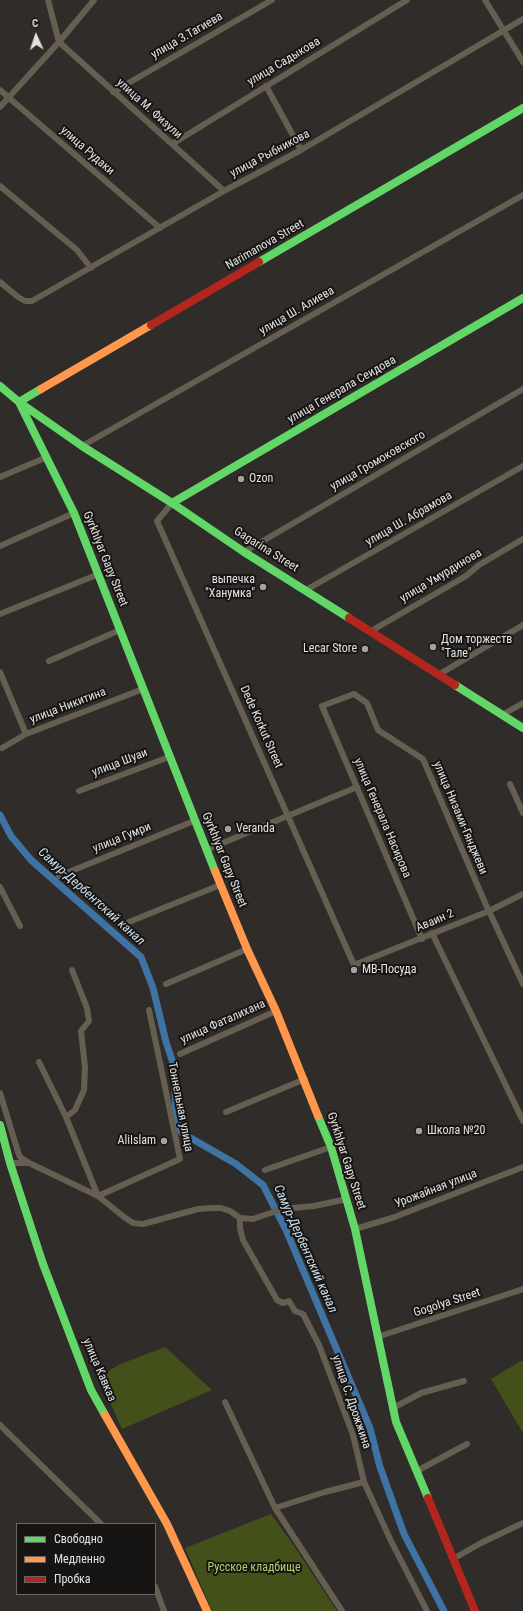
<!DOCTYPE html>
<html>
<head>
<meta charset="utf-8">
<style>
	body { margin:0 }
	#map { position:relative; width:523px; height:1611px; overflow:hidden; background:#2f2c2a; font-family:"Roboto Condensed",sans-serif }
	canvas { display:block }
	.legend { position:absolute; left:16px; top:1523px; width:140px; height:72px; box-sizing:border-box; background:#171514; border:1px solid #696766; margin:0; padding:5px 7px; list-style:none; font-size:12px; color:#e4e2e0 }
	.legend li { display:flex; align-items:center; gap:8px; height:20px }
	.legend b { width:20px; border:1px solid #696766 }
	.north { position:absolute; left:16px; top:16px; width:40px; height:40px; -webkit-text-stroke:3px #171514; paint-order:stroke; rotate:357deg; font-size:11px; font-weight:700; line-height:16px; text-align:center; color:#e4e2e0 }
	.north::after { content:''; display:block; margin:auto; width:14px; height:18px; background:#e4e2e0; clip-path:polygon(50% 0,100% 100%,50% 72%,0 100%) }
</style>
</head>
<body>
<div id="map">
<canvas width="523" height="1611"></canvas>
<ul class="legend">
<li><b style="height:5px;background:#63d668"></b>Свободно</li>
<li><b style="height:5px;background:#ff974d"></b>Медленно</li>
<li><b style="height:5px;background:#b3261e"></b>Пробка</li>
</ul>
<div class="north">С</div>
</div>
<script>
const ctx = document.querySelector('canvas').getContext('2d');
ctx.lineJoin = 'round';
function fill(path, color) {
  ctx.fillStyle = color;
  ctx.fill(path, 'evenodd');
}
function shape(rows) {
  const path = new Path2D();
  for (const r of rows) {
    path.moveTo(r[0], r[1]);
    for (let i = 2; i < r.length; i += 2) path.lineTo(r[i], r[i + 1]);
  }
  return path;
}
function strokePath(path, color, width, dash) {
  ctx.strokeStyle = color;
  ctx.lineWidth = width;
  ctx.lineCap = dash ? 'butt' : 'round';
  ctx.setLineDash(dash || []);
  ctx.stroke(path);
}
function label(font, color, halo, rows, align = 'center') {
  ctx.font = font + ' "Roboto Condensed",sans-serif';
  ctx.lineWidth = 4;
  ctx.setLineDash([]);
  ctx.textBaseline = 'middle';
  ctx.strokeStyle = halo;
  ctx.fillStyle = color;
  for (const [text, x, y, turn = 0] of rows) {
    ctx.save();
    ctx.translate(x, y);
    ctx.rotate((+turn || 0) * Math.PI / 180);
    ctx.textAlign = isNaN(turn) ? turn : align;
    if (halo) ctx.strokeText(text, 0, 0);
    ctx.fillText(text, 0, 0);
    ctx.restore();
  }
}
fill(shape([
	[165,1347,212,1390,122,1429,99,1378,118,1365],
	[521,1361,523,1361,523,1433,491,1379],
	[271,1514,294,1546,337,1611,212,1611,185,1548]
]), '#43501a');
strokePath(shape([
	[0,815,11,836,31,860,141,957,153,988,166,1042,174,1066,176,1121,182,1133,236,1164,263,1185,286,1230,370,1428,380,1467,404,1534,444,1611]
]), '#3e73a4', 7);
strokePath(shape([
	[48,0,59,42,224,191],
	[485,0,523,62],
	[266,86,301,150],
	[0,90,160,228],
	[113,92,272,0],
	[0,107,59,42,94,0],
	[172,144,407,0],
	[0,186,77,250,91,268],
	[0,282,18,297,25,301,32,301,224,191,301,150,523,19],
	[82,446,523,195],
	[0,477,47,457],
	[172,503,157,521,354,965,489,911,523,894],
	[0,546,74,513],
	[244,552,523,389],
	[306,590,523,466],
	[0,614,99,574],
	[371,631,466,576,479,565,523,539],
	[49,661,120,630],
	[0,672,26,734],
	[438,675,523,625],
	[502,715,523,703],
	[2,748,26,734,143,689],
	[510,784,523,813],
	[79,791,169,757],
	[206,850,357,787],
	[59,876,194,821],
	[0,887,20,926],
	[129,922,220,885],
	[432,933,523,1121],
	[422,939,322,706,354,694,367,703,378,730,423,759,486,905,489,911,523,984],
	[166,984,247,949],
	[180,1054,276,1011],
	[39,1062,66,1117,98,1196,124,1217,133,1223,143,1224,198,1209,212,1208,221,1208,230,1211,240,1218,253,1219,282,1209,314,1206,347,1199],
	[0,1093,18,1152,20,1157,29,1163,98,1196,180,1159,149,1010],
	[226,1112,305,1079],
	[66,1117,75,1110,84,1090,85,1067,81,1031,89,1021,87,1008,72,970],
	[10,1163,29,1163],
	[265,1170,331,1147],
	[240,1218,240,1228,243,1240,277,1300,283,1303,289,1301,295,1311,303,1314,319,1345,353,1435,364,1482,391,1541,427,1611],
	[355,1229,392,1218,523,1167],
	[377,1337,523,1289],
	[225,1402,275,1508,342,1611],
	[393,1408,421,1393,464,1381],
	[0,1425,101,1524],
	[417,1471,467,1444],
	[275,1508,325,1492,364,1482],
	[453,1559,481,1543,523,1523],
	[155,1586,164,1611]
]), '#665f51', 6);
strokePath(shape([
	[259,262,523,108],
	[0,386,19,402,82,446,172,503,244,552,349,618],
	[41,389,19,402,74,513,215,871],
	[172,503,523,298],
	[455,685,523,728],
	[318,1116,331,1147,355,1229,396,1422,428,1498],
	[0,1125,10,1163,43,1264,91,1390,105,1415]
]), '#63d668', 8);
strokePath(shape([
	[41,389,151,325],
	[215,871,247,949,276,1011,318,1116],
	[105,1415,167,1524,207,1611]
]), '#ff974d', 8);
strokePath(shape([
	[151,325,259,262],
	[349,618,455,685],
	[428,1498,475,1611]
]), '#b3261e', 8);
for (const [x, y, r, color] of [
	[241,479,4,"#a5a2a0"],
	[263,587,4,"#a5a2a0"],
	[433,647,4,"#a5a2a0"],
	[365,649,4,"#a5a2a0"],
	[228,829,4,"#a5a2a0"],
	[354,970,4,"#a5a2a0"],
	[419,1131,4,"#a5a2a0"],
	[164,1141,4,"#a5a2a0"]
]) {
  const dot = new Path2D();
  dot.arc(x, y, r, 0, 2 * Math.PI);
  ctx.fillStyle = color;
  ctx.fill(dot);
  strokePath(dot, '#171514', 1.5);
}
label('12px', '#e4e2e0', '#171514', [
	["улица З.Тагиева",187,36,-30],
	["улица Садыкова",284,62,-31],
	["улица М. Физули",149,109,42],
	["улица Рудаки",87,151,41],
	["улица Рыбникова",270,154,-28],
	["Narimanova Street",265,245,-30],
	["улица Ш. Алиева",297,311,-30],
	["улица Генерала Сеидова",342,390,-30],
	["улица Громоковского",378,461,-30],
	["улица Ш. Абрамова",409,519,-30],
	["Gagarina Street",266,550,32],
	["Gyrkhlyar Gapy Street",105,559,68],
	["улица Умурдинова",441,576,-31],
	["улица Никитина",68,706,-21],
	["Dede Korkut Street",261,727,66],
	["улица Шуаи",120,763,-21],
	["улица Генерала Насирова",382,818,67],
	["улица Низами-Гянджеви",460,818,67],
	["улица Гумри",122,838,-22],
	["Gyrkhlyar Gapy Street",224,860,68],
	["Аваин 2",435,921,-23],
	["улица Фаталихана",223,1022,-24],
	["Тоннельная улица",180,1107,79],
	["Gyrkhlyar Gapy Street",346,1161,72],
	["Урожайная улица",436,1189,-21],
	["Gogolya Street",447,1303,-18],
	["улица Кавказ",99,1370,67],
	["улица С. Дрожжина",351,1402,71]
]);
label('12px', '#e4e2e0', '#171514', [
	["Ozon",249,479],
	["выпечка",255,580,"right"],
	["\"Ханумка\"",255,594,"right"],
	["Дом торжеств",441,640],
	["\"Тале\"",441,654],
	["Lecar Store",357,649,"right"],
	["Veranda",236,829],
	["МВ-Посуда",362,970],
	["Школа №20",427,1131],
	["AliIslam",156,1141,"right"]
], 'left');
label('12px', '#b1ce67', '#171514', [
	["Русское кладбище",254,1568]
]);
label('italic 13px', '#cfdfee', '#171514', [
	["Самур-Дербентский канал",91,897,42],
	["Самур-Дербентский канал",305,1249,66]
]);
</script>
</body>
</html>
